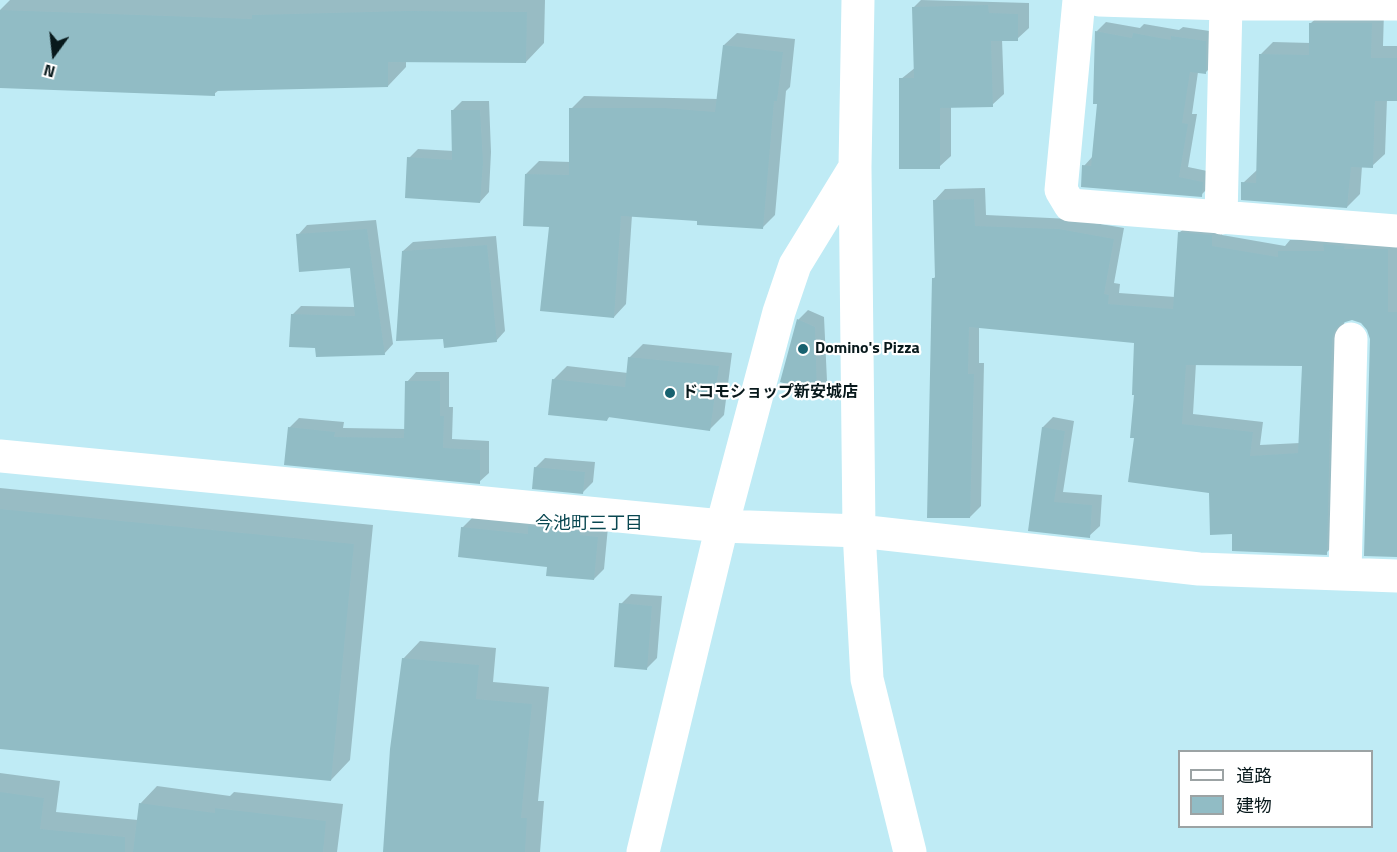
<!DOCTYPE html>
<html>
<head>
<meta charset="utf-8">
<style>
	body { margin:0 }
	#map { position:relative; width:1397px; height:852px; overflow:hidden; background:#bfebf5; font-family:"Titillium Web","Noto Sans JP",sans-serif }
	canvas { display:block }
	.legend { position:absolute; left:1178px; top:750px; width:195px; height:78px; box-sizing:border-box; background:#fff; border:2px solid #9ca3a4; margin:0; padding:8px 10px; list-style:none; font-size:18px; color:#08191c }
	.legend li { display:flex; align-items:center; gap:12px; height:30px }
	.legend b { width:30px; border:2px solid #9ca3a4 }
	.north { position:absolute; left:24px; top:24px; width:60px; height:60px; -webkit-text-stroke:4px #fff; paint-order:stroke; rotate:195deg; font-size:16px; font-weight:700; line-height:24px; text-align:center; color:#08191c }
	.north::after { content:''; display:block; margin:auto; width:21px; height:27px; background:#08191c; clip-path:polygon(50% 0,100% 100%,50% 72%,0 100%) }
</style>
</head>
<body>
<div id="map">
<canvas width="1397" height="852"></canvas>
<ul class="legend">
<li><b style="height:8px;background:#fff"></b>道路</li>
<li><b style="height:16px;background:#91bcc5"></b>建物</li>
</ul>
<div class="north">N</div>
</div>
<script>
const ctx = document.querySelector('canvas').getContext('2d');
ctx.lineJoin = 'round';
function fill(path, color) {
  ctx.fillStyle = color;
  ctx.fill(path, 'evenodd');
}
function shape(rows) {
  const path = new Path2D();
  for (const r of rows) {
    path.moveTo(r[0], r[1]);
    for (let i = 2; i < r.length; i += 2) path.lineTo(r[i], r[i + 1]);
  }
  return path;
}
function strokePath(path, color, width, dash) {
  ctx.strokeStyle = color;
  ctx.lineWidth = width;
  ctx.lineCap = dash ? 'butt' : 'round';
  ctx.setLineDash(dash || []);
  ctx.stroke(path);
}
function label(font, color, halo, rows, align = 'center') {
  ctx.font = font + ' "Titillium Web","Noto Sans JP",sans-serif';
  ctx.lineWidth = 4.5;
  ctx.setLineDash([]);
  ctx.textBaseline = 'middle';
  ctx.strokeStyle = halo;
  ctx.fillStyle = color;
  for (const [text, x, y, turn = 0] of rows) {
    ctx.save();
    ctx.translate(x, y);
    ctx.rotate((+turn || 0) * Math.PI / 180);
    ctx.textAlign = isNaN(turn) ? turn : align;
    if (halo) ctx.strokeText(text, 0, 0);
    ctx.fillText(text, 0, 0);
    ctx.restore();
  }
}
fill(shape([
	[10,0,545,0,544,43,526,62,406,61,406,67,388,86,219,90,214,94,0,86,0,10],
	[921,0,1029,3,1029,28,1017,39,1002,39,1004,94,992,105,951,106,951,156,939,167,901,79,916,67,913,8],
	[1324,11,1384,11,1383,46,1397,46,1397,100,1387,99,1385,154,1372,166,1362,166,1360,194,1347,207,1243,183,1257,170,1260,55,1273,42,1311,43,1311,23],
	[1106,22,1140,28,1144,24,1179,30,1183,27,1216,32,1215,63,1205,73,1198,72,1192,114,1197,114,1188,167,1212,172,1211,185,1201,195,1084,166,1093,156,1099,103,1096,32],
	[737,33,795,39,790,87,786,91,775,215,762,228,698,219,632,215,626,304,614,317,550,226,526,174,539,161,571,162,571,109,584,96,718,99,724,45],
	[462,101,489,101,491,152,489,192,480,202,409,158,418,149,454,151,453,110],
	[985,188,986,215,1071,219,1124,228,1114,283,1120,284,1119,293,1175,297,1179,233,1191,222,1223,224,1222,235,1285,246,1290,240,1397,238,1397,556,1371,339,1368,329,1361,321,1351,319,1345,321,1343,326,1337,542,1326,553,1234,533,1211,491,1136,437,1136,341,979,327,979,363,984,363,981,506,970,517,933,279,936,276,934,201,945,189],
	[1196,363,1303,364,1300,443,1260,445,1263,422,1193,414],
	[376,220,393,344,384,354,317,346,292,315,301,306,355,307,351,267,298,235,307,225],
	[496,236,505,331,496,341,444,338,403,251,413,242],
	[808,310,824,317,827,381,817,391,782,381,798,320],
	[643,344,732,353,724,415,710,429,610,416,607,420,553,380,567,366,628,373,629,358],
	[416,372,449,372,449,407,453,407,452,439,489,441,489,473,479,482,289,428,299,418,344,422,343,428,406,429,407,382],
	[1053,417,1074,421,1063,492,1102,495,1100,526,1089,536,1029,530,1043,427],
	[545,458,595,462,593,482,583,492,535,468],
	[0,488,373,525,350,760,331,780,0,748],
	[472,518,608,527,604,569,594,579,549,565,462,528],
	[631,594,662,596,657,658,647,668,621,604],
	[420,641,496,648,493,682,549,687,538,801,544,801,540,852,384,852,403,659],
	[0,773,60,781,56,812,138,820,140,804,157,786,230,796,234,792,343,804,337,852,0,852]
]), '#0003');
fill(shape([
	[988,5,989,13,1018,14,1018,41,991,41,993,107,940,108,940,169,899,169,899,78,914,78,912,7],
	[0,10,252,19,252,15,407,11,527,12,526,63,388,62,388,87,215,91,215,96,0,88],
	[1309,23,1372,23,1371,58,1397,58,1397,101,1375,101,1373,168,1351,167,1347,208,1241,200,1241,182,1256,183,1259,54,1309,55],
	[1095,31,1132,38,1133,33,1171,40,1171,36,1206,41,1206,74,1190,72,1182,123,1188,124,1179,177,1203,182,1202,197,1081,187,1082,165,1091,166,1097,104,1093,104],
	[723,45,783,52,777,101,774,101,763,229,697,225,697,221,621,216,614,318,540,311,549,227,523,226,525,174,569,175,569,108,664,108,715,112],
	[451,110,480,110,483,162,480,203,405,198,407,157,452,160],
	[974,199,975,226,1059,229,1114,239,1104,294,1109,295,1108,304,1173,309,1178,232,1212,235,1212,246,1278,257,1278,251,1324,251,1323,244,1345,246,1344,249,1388,249,1388,312,1397,312,1397,557,1364,556,1370,339,1367,330,1361,323,1352,320,1342,323,1335,330,1332,339,1327,555,1232,551,1232,534,1210,535,1209,493,1128,482,1134,438,1130,438,1134,395,1132,395,1134,343,969,327,968,374,974,374,970,518,927,518,932,278,935,278,933,200],
	[1186,365,1302,366,1298,453,1250,456,1253,432,1182,424],
	[367,229,385,355,316,357,315,348,289,347,291,314,355,316,350,268,299,272,296,234],
	[487,245,497,342,444,348,443,339,396,341,402,251],
	[797,319,815,327,817,393,780,382],
	[628,357,719,366,710,431,608,417,607,421,548,415,552,379,625,387],
	[405,381,440,381,440,416,444,416,443,448,480,450,480,484,284,465,288,427,335,432,334,437,404,438],
	[1042,427,1065,431,1054,502,1092,505,1090,538,1028,531],
	[534,467,585,472,583,494,532,489],
	[0,509,354,544,331,781,0,749],
	[528,526,580,531,580,535,598,537,594,580,546,576,547,567,458,557,461,527,528,534],
	[619,603,652,606,647,670,614,667],
	[402,658,479,665,476,699,532,704,521,818,527,818,525,852,383,852,390,749],
	[0,792,44,798,40,829,125,837,125,852,0,852],
	[139,803,215,813,215,808,326,821,323,852,133,852]
]), '#91bcc5');
strokePath(shape([
	[858,0,855,167,859,531,867,679,910,852],
	[1079,0,1061,190,1070,205,1397,231],
	[1099,0,1226,4,1397,4],
	[1221,218,1226,4],
	[0,456,722,526,859,531,1199,569,1397,576],
	[1345,573,1351,339],
	[643,852,722,526,779,312,795,265,855,167]
]), '#fff', 33);
for (const [x, y, r, color] of [
	[803,349,6,"#17616f"],
	[670,393,6,"#17616f"]
]) {
  const dot = new Path2D();
  dot.arc(x, y, r, 0, 2 * Math.PI);
  ctx.fillStyle = color;
  ctx.fill(dot);
  strokePath(dot, '#fff', 2);
}
label('bold 16px', '#08191c', '#fff', [
	["Domino's Pizza",815,349],
	["ドコモショップ新安城店",682,393]
], 'left');
label('18px', '#094751', '#fff', [
	["今池町三丁目",589,525]
]);
</script>
</body>
</html>
